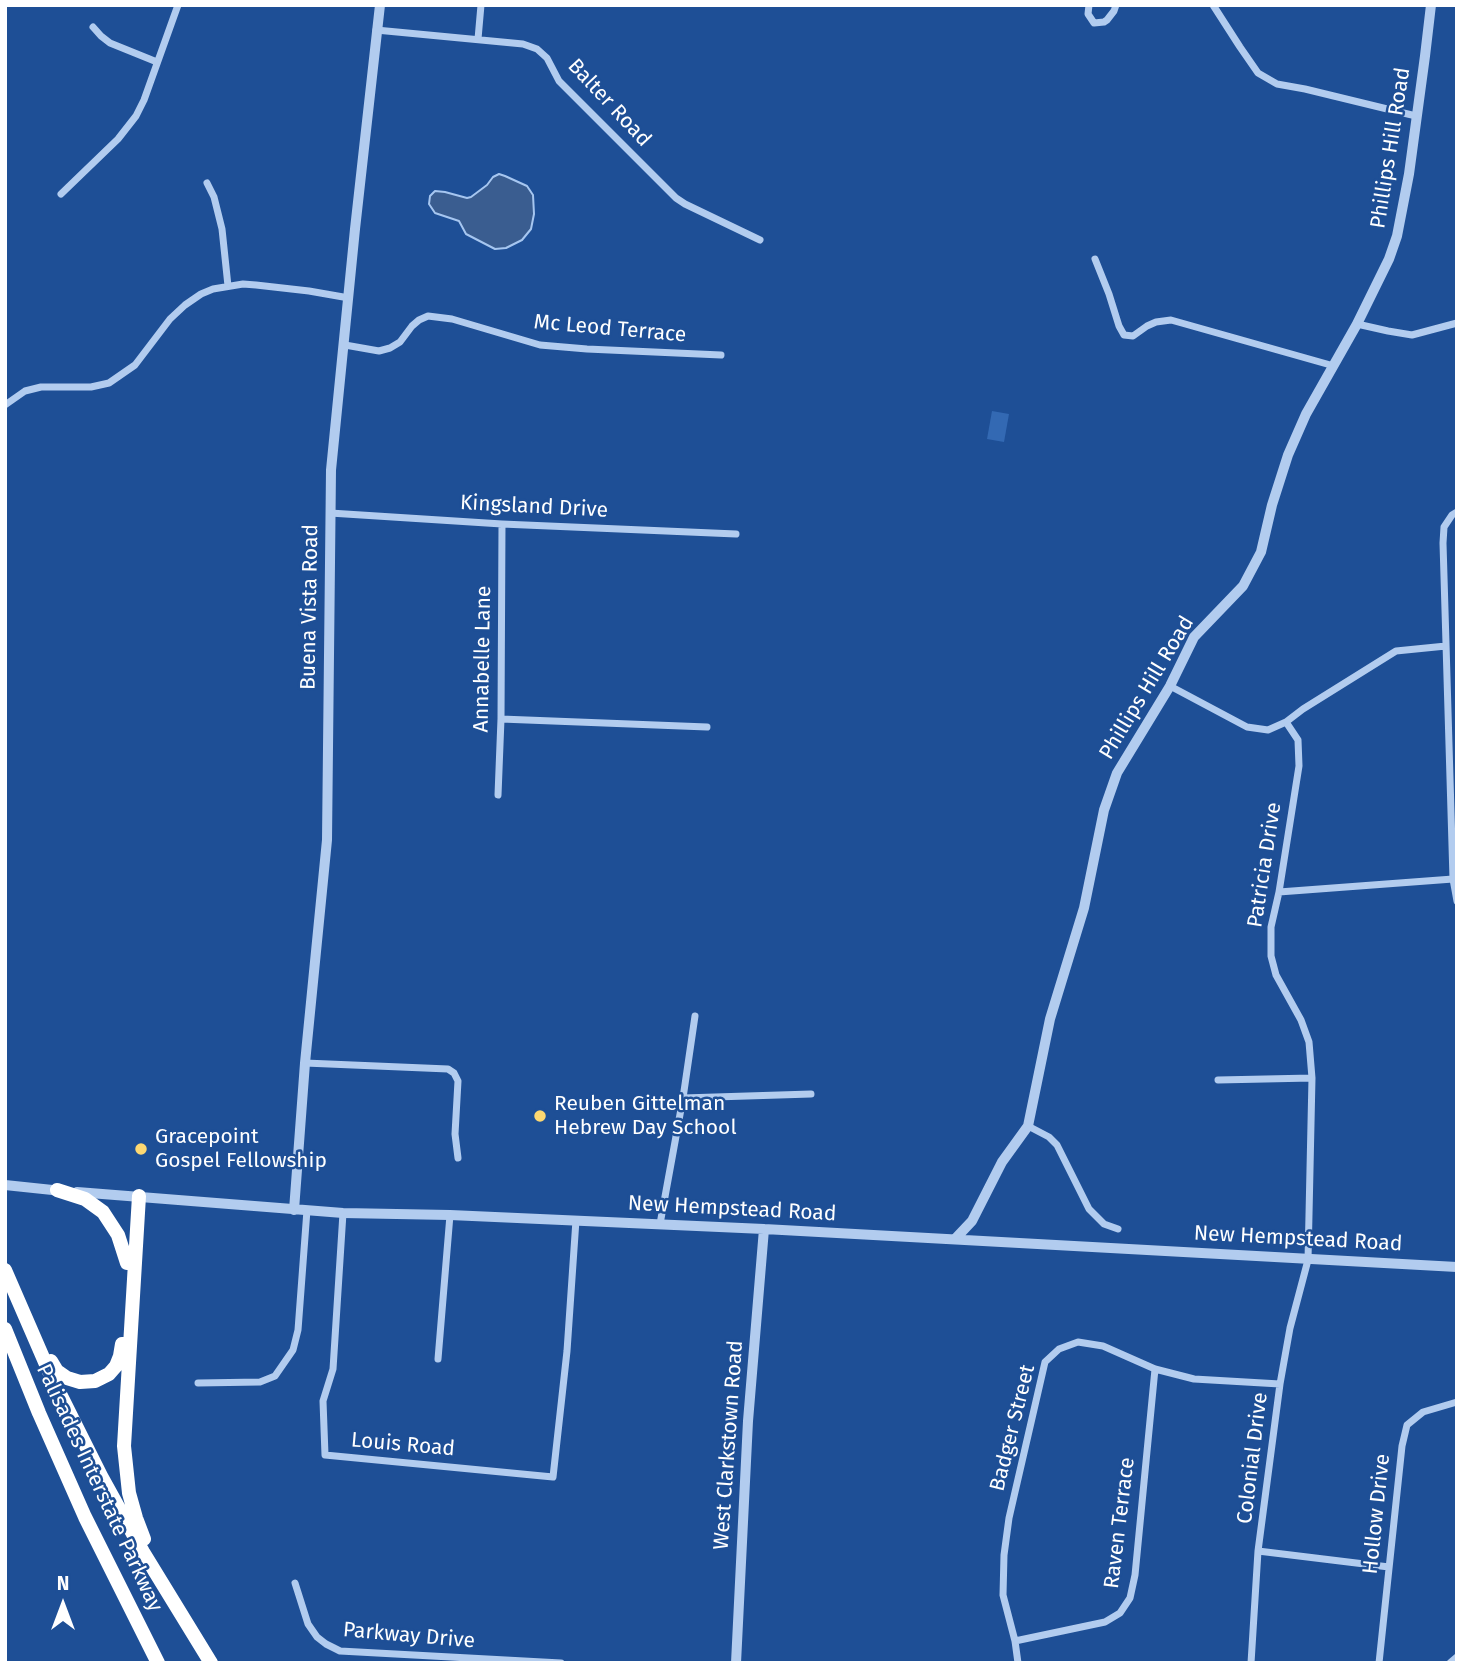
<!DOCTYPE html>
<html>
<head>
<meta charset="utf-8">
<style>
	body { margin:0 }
	#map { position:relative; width:1462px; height:1668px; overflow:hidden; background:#1e4f96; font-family:"Fira Sans",sans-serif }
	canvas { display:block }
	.frame { position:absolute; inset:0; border:7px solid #fff; pointer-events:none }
	.north { position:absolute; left:28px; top:1570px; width:70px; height:70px; -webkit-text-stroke:5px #1e4f96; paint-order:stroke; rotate:0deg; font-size:19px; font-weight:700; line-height:28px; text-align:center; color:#fff }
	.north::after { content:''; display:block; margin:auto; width:24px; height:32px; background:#fff; clip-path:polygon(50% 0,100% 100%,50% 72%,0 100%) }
</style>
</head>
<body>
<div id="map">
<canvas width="1462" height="1668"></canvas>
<div class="frame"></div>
<div class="north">N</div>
</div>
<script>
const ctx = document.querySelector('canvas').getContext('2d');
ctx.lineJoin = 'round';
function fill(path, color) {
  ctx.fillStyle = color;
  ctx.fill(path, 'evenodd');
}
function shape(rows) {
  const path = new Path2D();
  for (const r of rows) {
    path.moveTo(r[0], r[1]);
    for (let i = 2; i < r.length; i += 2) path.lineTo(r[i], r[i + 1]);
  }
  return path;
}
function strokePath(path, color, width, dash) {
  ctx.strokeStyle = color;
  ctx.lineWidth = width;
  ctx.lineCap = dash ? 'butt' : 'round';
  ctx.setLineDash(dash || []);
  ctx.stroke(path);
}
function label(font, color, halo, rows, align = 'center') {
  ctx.font = font + ' "Fira Sans",sans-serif';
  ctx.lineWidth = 5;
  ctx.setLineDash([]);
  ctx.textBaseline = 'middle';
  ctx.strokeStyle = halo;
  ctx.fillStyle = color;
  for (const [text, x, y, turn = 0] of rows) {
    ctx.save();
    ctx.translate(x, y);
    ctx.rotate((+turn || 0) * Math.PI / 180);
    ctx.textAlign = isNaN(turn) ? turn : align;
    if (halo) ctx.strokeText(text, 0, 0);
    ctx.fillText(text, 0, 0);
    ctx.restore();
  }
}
fill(shape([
	[992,411,1009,414,1004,442,987,439]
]), '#3369b3');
const water = shape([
	[499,174,505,176,527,186,533,195,534,214,531,229,522,240,506,248,495,249,466,234,459,221,435,213,429,204,430,196,435,191,445,192,467,198,471,197,487,185,493,177,499,174]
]);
fill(water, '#3a5d90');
strokePath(water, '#a6c6f0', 2);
strokePath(shape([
	[1089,5,1088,14,1094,23,1104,22,1107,20,1114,11,1116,5],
	[1213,5,1240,47,1258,73,1277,84,1305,89,1416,116],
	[93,27,101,36,110,43,157,62],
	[376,30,523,44,537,49,547,58,559,81,676,198,685,204,760,240],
	[478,39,481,5],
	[207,183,214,197,222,229,228,286],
	[61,194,118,139,136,116,144,100,178,5],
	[1095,259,1109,294,1119,326,1124,335,1133,336,1147,326,1156,322,1171,320,1334,366],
	[1357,324,1388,331,1412,335,1457,323],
	[345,345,379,351,390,348,400,342,412,326,419,320,428,316,452,319,540,345,587,349,721,355],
	[5,405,25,391,41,387,91,387,109,383,135,365,170,319,185,305,201,294,213,289,243,284,256,285,309,291,349,298],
	[1457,512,1452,515,1444,527,1443,543,1453,879,1457,901],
	[330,513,502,524,736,534],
	[1170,686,1247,727,1268,730,1286,722,1303,709,1396,651,1446,646],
	[501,719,707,727],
	[498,795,501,719,502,524],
	[1279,892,1453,879],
	[305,1063,448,1069,454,1073,458,1081,455,1134,458,1158],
	[1218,1080,1312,1078],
	[683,1098,811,1094],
	[1028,1126,1049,1137,1057,1145,1089,1209,1104,1224,1118,1229],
	[343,1213,333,1369,323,1401,325,1455,553,1477,567,1351,576,1220],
	[660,1224,683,1098,695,1016],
	[438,1359,450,1215],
	[198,1383,260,1382,275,1376,293,1350,298,1330,307,1210],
	[1258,1551,1389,1567],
	[295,1583,308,1624,317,1637,326,1644,340,1651,561,1663],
	[1015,1641,1105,1622,1120,1613,1130,1598,1135,1575,1155,1369],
	[1018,1663,1015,1641,1003,1595,1004,1555,1009,1518,1045,1362,1059,1349,1078,1342,1103,1346,1155,1369,1194,1379,1280,1384],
	[1251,1663,1258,1551,1280,1384,1290,1328,1308,1260,1312,1078,1309,1042,1301,1020,1276,975,1271,956,1271,927,1279,892,1299,766,1298,740,1286,722],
	[1379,1663,1402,1446,1407,1425,1423,1412,1457,1402],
	[1450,1663,1457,1657]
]), '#b2ccef', 7);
strokePath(shape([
	[5,1185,62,1191],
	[77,1192,343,1213,450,1215,764,1229,1457,1267],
	[294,1210,305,1063,327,840,331,470,355,229,380,5],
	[955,1239,972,1221,1002,1162,1028,1126,1050,1019,1084,908,1104,810,1117,773,1170,686,1194,637,1243,586,1261,552,1272,505,1288,455,1306,414,1357,324,1389,259,1397,236,1409,174,1425,56,1431,5],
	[736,1663,748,1421,764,1229]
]), '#b2ccef', 10);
strokePath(shape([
	[57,1190,85,1199,103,1212,118,1235,127,1263],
	[139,1196,124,1446,129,1493,136,1518,144,1539],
	[5,1270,51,1376,101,1476,143,1552,211,1663],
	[5,1329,39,1413,85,1517,158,1663],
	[51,1361,57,1371,67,1378,80,1382,95,1381,109,1374,116,1366,120,1356,122,1344]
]), '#fff', 14);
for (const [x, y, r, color] of [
	[540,1116,7,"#fdd872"],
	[141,1149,7,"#fdd872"]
]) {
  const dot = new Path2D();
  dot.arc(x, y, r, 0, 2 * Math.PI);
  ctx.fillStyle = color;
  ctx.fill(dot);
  strokePath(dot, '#1e4f96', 2.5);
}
label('21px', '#fff', '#1e4f96', [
	["Balter Road",609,103,47],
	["Phillips Hill Road",1391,148,-81],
	["Mc Leod Terrace",610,329,5],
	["Kingsland Drive",534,507,3],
	["Buena Vista Road",310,607,-89],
	["Annabelle Lane",483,659,-89],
	["Phillips Hill Road",1147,688,-59],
	["Patricia Drive",1265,865,-81],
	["New Hempstead Road",732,1209,3],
	["New Hempstead Road",1298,1239,3],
	["Badger Street",1013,1428,-76],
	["Louis Road",403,1445,5],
	["West Clarkstown Road",729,1445,-86],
	["Colonial Drive",1253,1458,-83],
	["Palisades Interstate Parkway",99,1488,65],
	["Hollow Drive",1377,1514,-84],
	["Raven Terrace",1120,1523,-83],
	["Parkway Drive",409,1636,5]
]);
label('21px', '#fff', '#1e4f96', [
	["Reuben Gittelman",554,1104],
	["Hebrew Day School",554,1128],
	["Gracepoint",155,1137],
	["Gospel Fellowship",155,1161]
], 'left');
</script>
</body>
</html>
